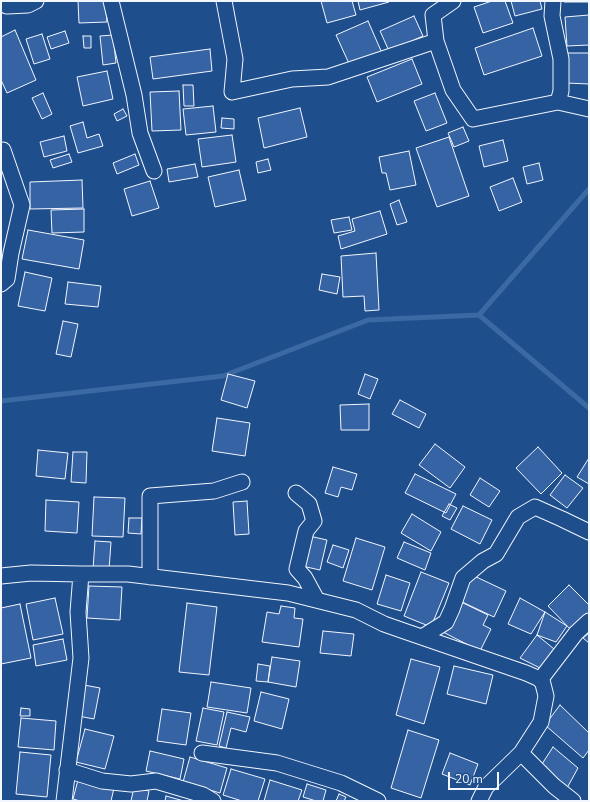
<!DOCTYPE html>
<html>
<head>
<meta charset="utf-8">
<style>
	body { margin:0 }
	#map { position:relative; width:590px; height:802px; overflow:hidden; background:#1f4e8c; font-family:"Nunito Sans",sans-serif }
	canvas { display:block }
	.frame { position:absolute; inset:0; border:2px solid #f2f6ff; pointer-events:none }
	.scale { position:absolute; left:448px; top:772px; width:51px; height:18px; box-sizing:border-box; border:2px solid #f2f6ff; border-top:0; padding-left:5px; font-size:12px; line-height:14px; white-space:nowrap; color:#f2f6ff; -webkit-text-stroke:3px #1f4e8c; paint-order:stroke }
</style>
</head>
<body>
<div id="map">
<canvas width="590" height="802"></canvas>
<div class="frame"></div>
<div class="scale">20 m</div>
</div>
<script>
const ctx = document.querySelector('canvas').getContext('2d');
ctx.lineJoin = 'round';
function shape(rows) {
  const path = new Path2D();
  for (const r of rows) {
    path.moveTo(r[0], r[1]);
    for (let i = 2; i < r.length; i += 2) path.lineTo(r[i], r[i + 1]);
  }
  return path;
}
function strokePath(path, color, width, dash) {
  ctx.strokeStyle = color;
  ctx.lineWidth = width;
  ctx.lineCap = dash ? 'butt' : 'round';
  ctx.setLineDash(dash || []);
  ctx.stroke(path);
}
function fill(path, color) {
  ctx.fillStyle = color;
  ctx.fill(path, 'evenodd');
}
strokePath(shape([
	[479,315,589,408],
	[1,401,223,376,368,320,479,315,589,189]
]), '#3b69a3', 5);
const building = shape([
	[78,1,105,1,107,22,79,23,78,1],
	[321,1,352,1,356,15,327,23,321,1],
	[358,1,388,1,389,2,360,10,358,1],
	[492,1,505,1,513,23,483,33,474,7,492,1],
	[511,1,540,1,542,9,515,16,511,1],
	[564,1,589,1,589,2,564,2,564,1],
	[589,15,589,45,567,46,565,17,589,15],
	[414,16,423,36,389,51,380,31,414,16],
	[368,21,382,53,351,68,336,35,368,21],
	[533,28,542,56,484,75,475,48,533,28],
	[15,30,36,80,7,93,1,80,1,37,15,30],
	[65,31,69,43,51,49,47,37,65,31],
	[42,34,50,59,34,64,26,39,42,34],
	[113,35,116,63,103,65,100,36,113,35],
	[83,36,91,36,91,48,84,48,83,36],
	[210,49,212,71,153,79,150,57,210,49],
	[566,53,589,53,589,84,566,83,566,53],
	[412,59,422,84,377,102,367,77,412,59],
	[107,71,113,99,83,106,77,77,107,71],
	[183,85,193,85,194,106,184,106,183,85],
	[179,91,181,130,152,131,150,92,179,91],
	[43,93,52,114,42,119,32,98,43,93],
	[435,93,447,123,426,131,414,101,435,93],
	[213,106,216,132,186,135,183,109,213,106],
	[300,108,307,137,264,148,258,118,300,108],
	[123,109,127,116,117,121,114,114,123,109],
	[222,118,234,119,234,129,221,128,222,118],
	[83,122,87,138,99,134,103,146,78,153,70,126,83,122],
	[463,127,469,141,454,147,448,133,463,127],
	[232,135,236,162,202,167,198,139,232,135],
	[64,136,67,151,44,157,40,142,64,136],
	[449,137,469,196,437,207,416,148,449,137],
	[503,140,508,161,484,167,479,146,503,140],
	[409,151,416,185,390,190,386,173,382,173,379,157,409,151],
	[69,154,72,162,53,168,50,160,69,154],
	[135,154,139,165,117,174,113,163,135,154],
	[268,159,271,170,258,173,256,162,268,159],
	[539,163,543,180,527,184,523,167,539,163],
	[195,164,198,177,169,182,167,169,195,164],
	[239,170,246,200,215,207,208,177,239,170],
	[513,178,522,202,499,211,490,187,513,178],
	[82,180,83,208,30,209,30,182,82,180],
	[150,181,159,208,132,216,124,189,150,181],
	[399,200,407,222,397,225,390,204,399,200],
	[84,209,84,232,52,233,51,210,84,209],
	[380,211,387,234,341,249,338,236,355,231,352,219,380,211],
	[349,217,352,230,334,233,331,220,349,217],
	[28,230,84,240,79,269,22,259,28,230],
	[376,253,379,310,365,311,364,296,343,297,341,256,376,253],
	[25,272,52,278,45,311,18,306,25,272],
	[322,274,340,277,337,294,319,290,322,274],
	[68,282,101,286,98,307,65,304,68,282],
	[63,321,78,324,71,357,56,354,63,321],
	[228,374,255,381,247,408,221,400,228,374],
	[365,374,378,379,370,399,358,394,365,374],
	[400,400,426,414,419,428,392,414,400,400],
	[369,404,369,430,341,430,340,405,369,404],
	[217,418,250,423,245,456,212,451,217,418],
	[435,444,465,467,450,488,419,465,435,444],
	[538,447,562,473,541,494,516,468,538,447],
	[38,450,68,453,65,479,36,476,38,450],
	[73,452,87,452,86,483,71,482,73,452],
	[589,458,589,484,577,477,589,458],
	[333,467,357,474,352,490,341,487,338,497,325,493,333,467],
	[415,474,456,494,446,513,405,493,415,474],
	[565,475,583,488,567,508,550,495,565,475],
	[480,478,500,491,489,507,470,495,480,478],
	[94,497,125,498,123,537,92,536,94,497],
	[46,500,79,502,77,533,45,531,46,500],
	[247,501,249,534,235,535,233,502,247,501],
	[449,504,457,508,450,520,442,516,449,504],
	[463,506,492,520,480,544,451,529,463,506],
	[412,514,441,532,431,551,401,533,412,514],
	[129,518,142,518,141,534,128,533,129,518],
	[309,536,327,540,320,570,302,566,309,536],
	[356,538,385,547,372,590,343,581,356,538],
	[95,541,111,542,109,570,93,569,95,541],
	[404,542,431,553,425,570,397,558,404,542],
	[333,545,349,550,343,568,327,562,333,545],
	[421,572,449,583,431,627,404,616,421,572],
	[470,574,506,591,494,617,458,600,470,574],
	[386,575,410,583,401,611,377,604,386,575],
	[569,585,589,605,589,615,572,631,548,606,569,585],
	[89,586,122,587,120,620,87,618,89,586],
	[55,598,63,634,33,640,26,604,55,598],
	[520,598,545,612,531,634,508,624,520,598],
	[459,601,488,615,483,625,491,629,480,651,443,632,459,601],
	[187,603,217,607,209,675,179,672,187,603],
	[20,604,31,658,1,664,1,608,20,604],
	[281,606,295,608,294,618,303,619,299,647,262,642,267,612,279,614,281,606],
	[545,612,567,626,556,642,537,635,545,612],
	[323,631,354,634,351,656,320,653,323,631],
	[589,633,589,643,583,638,589,633],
	[537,635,554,649,540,668,520,658,537,635],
	[63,639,67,660,36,666,33,645,63,639],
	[272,657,300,661,296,687,268,682,272,657],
	[411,659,440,667,424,724,396,715,411,659],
	[258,664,270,666,268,682,256,681,258,664],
	[454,666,493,675,486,704,447,694,454,666],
	[211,682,251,688,247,713,207,707,211,682],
	[84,685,100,688,94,719,78,716,84,685],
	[261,692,289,699,282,729,254,721,261,692],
	[560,705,589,733,589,750,583,758,545,725,560,705],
	[21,708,30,709,30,716,20,716,21,708],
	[203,708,224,712,217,745,196,741,203,708],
	[162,709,191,713,186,745,157,741,162,709],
	[227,712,250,717,246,732,231,728,226,748,219,746,227,712],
	[21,718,56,721,54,750,18,747,21,718],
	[85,729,114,736,105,769,76,762,85,729],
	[408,730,439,740,421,798,391,788,408,730],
	[553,747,578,768,567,788,542,764,553,747],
	[150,751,184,759,180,779,146,771,150,751],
	[20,752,51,755,47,797,16,794,20,752],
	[450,753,478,764,470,785,442,774,450,753],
	[190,757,227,768,220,793,183,782,190,757],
	[231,769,265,779,258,801,242,801,223,795,231,769],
	[78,780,114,788,111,801,80,801,73,799,78,780],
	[270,780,302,790,298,801,264,801,270,780],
	[307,784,326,790,323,801,316,801,303,797,307,784],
	[134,787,149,791,147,801,131,801,134,787],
	[339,794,346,797,344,801,336,801,339,794],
	[166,796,184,801,165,801,166,796]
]);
fill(building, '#3563a3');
strokePath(building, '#f2f6ff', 1);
const minor = shape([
	[5,1,7,6,28,5,36,1],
	[111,1,134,95,140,133,154,171],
	[224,1,235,59,232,92,292,79,328,77,436,41],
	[453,1,433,15,436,41,453,90,473,119,558,102],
	[553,1,552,16,561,59,561,91,558,102,589,109],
	[1,284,7,279,11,253,22,205,3,150],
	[296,493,309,504,314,521,306,531,297,569,305,578,317,600],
	[81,574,128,574,288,593,356,610,384,624,404,631,526,673,542,680,546,696,541,722,521,753,486,787,479,801],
	[1,576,31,573,81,574,78,612,81,658,64,801],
	[150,577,150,496,214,491,242,482],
	[422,637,446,622,452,609,463,578,483,561,496,554,518,517,535,507,562,519,589,532],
	[540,680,576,633,589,621],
	[202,753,277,763,341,783,378,801],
	[521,753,554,786,573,801],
	[67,770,102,781,131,784,156,781,203,795,213,801]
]);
strokePath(minor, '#f2f6ff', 17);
strokePath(minor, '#1f4e8c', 15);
</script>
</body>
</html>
